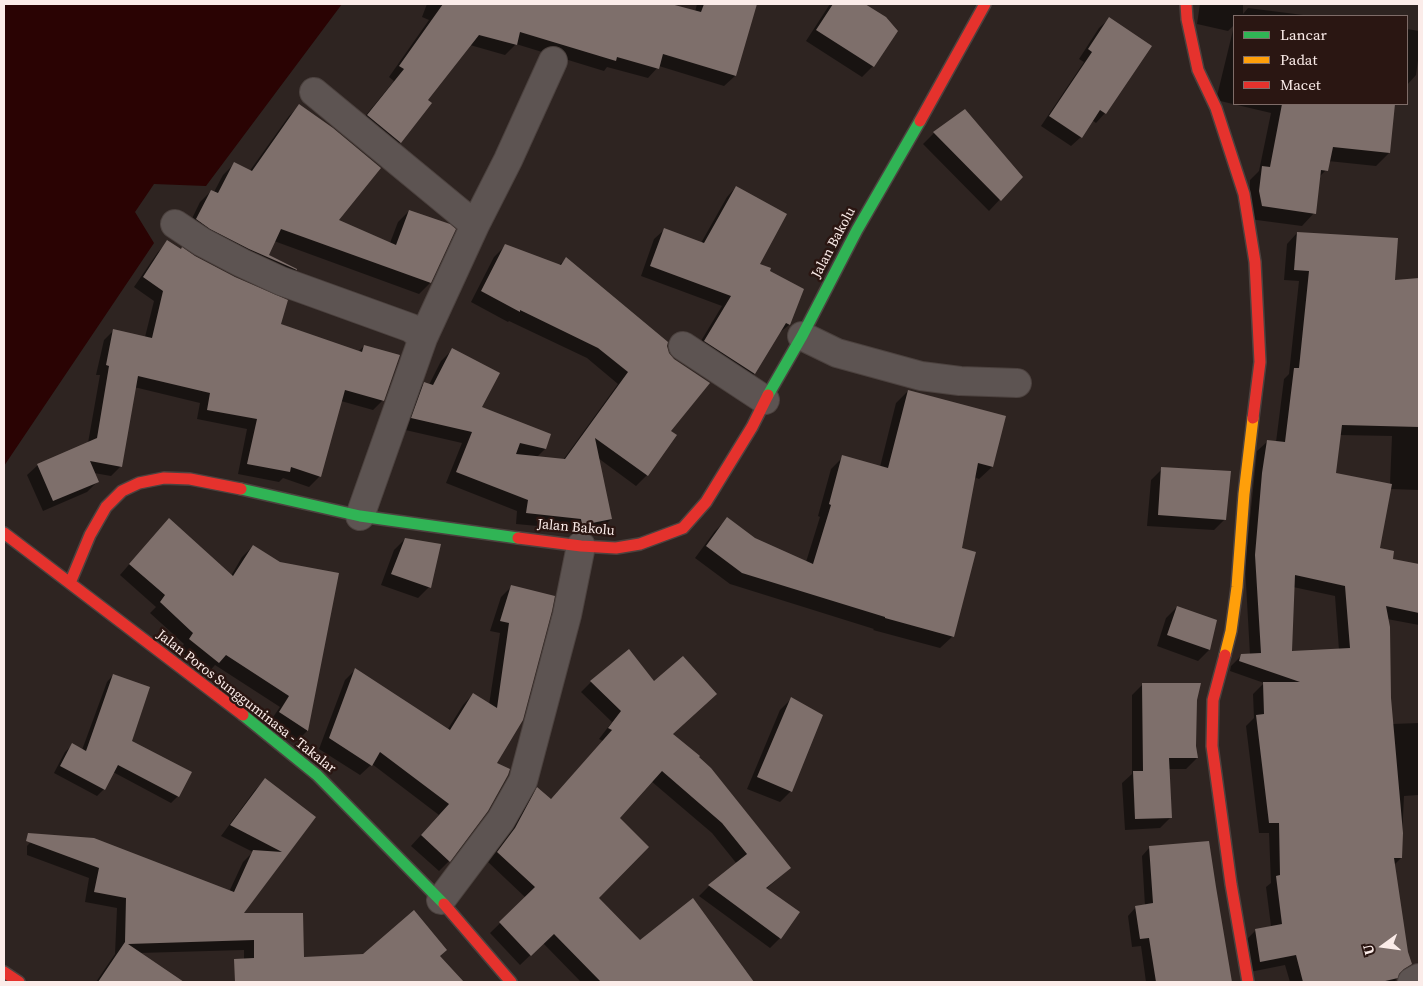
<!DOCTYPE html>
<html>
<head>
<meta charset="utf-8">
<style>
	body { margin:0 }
	#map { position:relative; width:1423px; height:986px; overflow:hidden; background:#2e2421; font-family:"Source Serif 4",serif }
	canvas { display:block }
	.frame { position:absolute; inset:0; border:5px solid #fbece9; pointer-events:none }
	.legend { position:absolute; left:1233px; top:15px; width:175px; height:90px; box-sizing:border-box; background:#2a1612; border:1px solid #7e6c68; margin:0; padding:6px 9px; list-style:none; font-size:15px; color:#fbece9 }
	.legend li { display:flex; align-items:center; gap:10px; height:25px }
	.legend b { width:25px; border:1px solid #7e6c68 }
	.north { position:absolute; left:1358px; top:921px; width:50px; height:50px; -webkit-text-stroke:4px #2a1612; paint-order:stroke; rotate:256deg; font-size:14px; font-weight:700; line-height:20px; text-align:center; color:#fbece9 }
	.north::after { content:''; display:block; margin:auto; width:18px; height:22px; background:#fbece9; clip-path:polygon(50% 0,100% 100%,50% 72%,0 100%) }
</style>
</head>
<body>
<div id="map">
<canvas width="1423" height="986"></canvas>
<div class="frame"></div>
<ul class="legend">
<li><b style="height:6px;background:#30b455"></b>Lancar</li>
<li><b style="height:6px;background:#ff9f0a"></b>Padat</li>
<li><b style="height:6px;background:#e5322d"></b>Macet</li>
</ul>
<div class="north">U</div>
</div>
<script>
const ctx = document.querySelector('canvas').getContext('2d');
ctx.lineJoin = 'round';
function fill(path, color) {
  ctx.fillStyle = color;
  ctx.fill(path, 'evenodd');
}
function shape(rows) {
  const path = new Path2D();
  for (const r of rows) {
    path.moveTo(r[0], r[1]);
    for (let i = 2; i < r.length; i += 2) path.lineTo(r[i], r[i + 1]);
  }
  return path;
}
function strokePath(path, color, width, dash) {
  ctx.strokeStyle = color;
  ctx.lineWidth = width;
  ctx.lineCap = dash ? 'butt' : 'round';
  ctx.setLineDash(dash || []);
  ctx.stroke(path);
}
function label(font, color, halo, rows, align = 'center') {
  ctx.font = font + ' "Source Serif 4",serif';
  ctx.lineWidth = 5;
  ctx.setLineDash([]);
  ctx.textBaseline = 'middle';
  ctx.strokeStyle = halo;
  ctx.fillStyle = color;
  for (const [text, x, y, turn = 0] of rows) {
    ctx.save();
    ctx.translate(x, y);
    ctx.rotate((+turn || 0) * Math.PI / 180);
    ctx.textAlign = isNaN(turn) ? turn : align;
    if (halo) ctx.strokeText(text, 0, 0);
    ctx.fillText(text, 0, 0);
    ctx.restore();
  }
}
fill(shape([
	[4,4,342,4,206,186,154,184,135,212,154,243,4,466]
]), '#2a0303');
fill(shape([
	[427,4,666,4,695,12,697,4,752,4,756,5,735,76,724,86,659,66,648,78,607,67,604,71,516,44,505,55,470,45,427,100,431,103,400,142,389,153,357,126,394,81,389,77,429,20,422,17],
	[830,4,863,4,885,18,873,66,862,77,806,41],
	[1200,4,1243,4,1243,14,1248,8,1311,16,1234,16,1234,25,1228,31,1197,24],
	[1109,19,1150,47,1105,113,1096,123,1092,120,1081,137,1071,146,1041,126,1084,62,1079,59,1099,28],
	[1234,26,1234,104,1394,104,1389,153,1376,166,1328,161,1326,170,1319,177,1314,213,1302,226,1249,219,1250,180,1259,171,1271,113,1216,100],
	[1407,29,1419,31,1419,53,1416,75,1407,85],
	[300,105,337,220,390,243,398,222,409,211,430,283,419,294,274,241,268,255,296,270,285,280,186,231,200,202,211,191,214,192,223,175,234,164,249,172,289,116],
	[965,111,1021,177,989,211,923,144,934,133],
	[736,187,758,264,768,271,803,290,789,325,778,334,754,374,744,383,695,351,722,306,641,276,654,239,664,230,701,243,727,197],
	[1297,233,1394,281,1419,279,1419,490,1390,489,1378,549,1391,560,1419,566,1419,625,1387,619,1390,698,1392,724,1419,723,1419,795,1404,796,1401,858,1394,865,1407,952,1410,964,1397,976,1395,982,1290,982,1285,965,1250,972,1245,941,1255,931,1271,926,1266,887,1271,883,1269,833,1259,833,1246,726,1254,718,1253,694,1264,683,1230,671,1231,666,1242,655,1250,655,1245,566,1257,451,1268,441,1276,442,1284,379,1289,374,1299,281,1284,280,1287,244],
	[1339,435,1392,436,1390,484,1334,474],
	[1293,587,1335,596,1339,650,1291,653],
	[168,242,280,324,358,352,364,346,383,400,373,410,341,401,319,477,309,487,283,478,279,482,238,474,247,429,197,419,200,403,134,387,121,466,111,476,94,473,97,482,87,492,43,511,27,475,38,465,88,443,100,375,96,375,104,340,114,330,145,337,154,301,134,287,158,252],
	[505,246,559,265,566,259,669,431,675,435,647,475,636,486,598,458,611,519,600,530,572,535,570,529,516,524,517,511,446,483,462,443,401,429,414,394,424,383,429,385,441,361,452,350,480,408,545,449,537,457,563,460,618,384,587,358,509,321,508,322,471,302,494,257],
	[908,391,1004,417,992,467,979,479,974,477,961,549,953,636,940,648,873,630,874,629,730,584,695,558,715,531,727,519,754,539,806,562,820,517,818,516,831,469,843,457,880,467,896,403],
	[1162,469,1225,519,1214,530,1147,526,1151,480],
	[159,530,231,576,242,557,253,546,280,563,337,574,307,731,297,741,269,723,280,707,215,665,208,673,179,650,184,644,150,613,156,607,120,575],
	[405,539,429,587,418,598,381,585,394,550],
	[512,586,553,597,495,763,449,861,439,871,411,846,439,815,372,764,360,775,319,749,345,680,356,669,448,729,463,705,473,694,489,705,500,633,490,631,501,597],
	[1177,607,1215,621,1209,650,1198,661,1157,646,1166,618],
	[629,651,672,734,697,757,790,868,766,889,798,913,780,938,770,948,699,896,709,886,737,864,712,833,651,781,618,818,597,898,640,942,693,899,753,982,581,982,543,943,520,965,490,933,526,898,488,862,505,839,527,799,537,789,550,800,603,741,599,739,612,722,581,692,591,682],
	[113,675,130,742,190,773,178,796,171,803,113,772,104,789,97,796,54,773,65,752,72,745,82,750,107,682],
	[1143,684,1196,700,1195,746,1197,758,1186,769,1168,769,1171,817,1160,828,1125,830,1122,783,1132,774,1132,695],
	[791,699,791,791,780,802,747,789,780,710],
	[265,780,315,817,242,914,302,958,439,956,462,982,246,982,246,974,244,974,244,950,139,953,180,981,179,982,96,982,115,954,117,908,85,902,89,878,27,855,27,846,37,835,229,892,243,862,253,852,221,836,255,790],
	[1150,847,1214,887,1231,982,1146,982,1141,946,1132,947,1128,916,1136,907,1145,906,1142,856]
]), '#0007');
fill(shape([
	[443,4,671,4,701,12,704,4,757,4,736,76,663,54,659,69,617,57,616,61,520,32,517,45,479,35,428,100,432,103,401,143,367,115,404,69,399,66],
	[833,4,865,4,886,17,898,31,874,67,816,30],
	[1109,17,1152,46,1106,114,1100,110,1082,138,1049,116,1092,52,1088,49],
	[299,104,333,128,381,168,339,220,396,245,409,210,450,224,456,229,431,283,281,229,269,255,297,269,297,270,249,249,210,229,196,219,211,190,218,193,234,162,252,171],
	[1282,104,1395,104,1390,153,1333,147,1328,171,1321,170,1316,214,1262,206,1259,191,1262,166,1270,167],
	[965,109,1023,177,1001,201,933,132],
	[736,186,787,214,760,264,771,268,770,271,804,289,790,325,786,323,755,374,704,341,731,296,650,266,664,228,704,243],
	[1297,232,1398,238,1395,280,1419,278,1419,427,1342,425,1336,473,1392,484,1380,548,1394,551,1393,559,1419,564,1419,613,1386,606,1390,627,1391,698,1403,833,1402,858,1394,858,1408,952,1412,964,1404,969,1399,974,1398,978,1381,982,1303,982,1296,955,1260,962,1255,929,1282,924,1276,876,1280,875,1279,823,1269,823,1256,715,1264,714,1263,682,1300,682,1239,661,1241,654,1261,653,1255,555,1262,473,1267,440,1285,442,1294,368,1299,368,1309,271,1294,270],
	[1295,575,1345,586,1350,648,1292,651],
	[167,240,181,249,182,247,195,256,235,277,288,300,281,324,362,352,364,345,400,355,384,401,345,390,321,477,291,467,290,472,247,464,257,419,207,410,210,393,138,376,122,467,90,461,99,482,53,501,37,464,97,438,109,366,106,365,113,329,152,338,163,291,143,277],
	[505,244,561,265,566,257,668,342,667,346,669,353,674,359,710,383,671,431,677,435,648,476,595,438,612,519,582,525,581,519,526,513,528,500,456,472,472,432,411,418,424,382,433,385,452,348,500,373,482,407,551,434,546,449,520,443,516,454,565,459,628,372,598,348,520,310,520,312,481,291],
	[908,390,1006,416,993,467,978,463,962,548,976,552,954,637,885,618,885,617,742,573,706,546,727,517,755,538,813,564,831,505,829,504,842,455,888,468],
	[1161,467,1231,471,1226,520,1158,515],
	[169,518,233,576,253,545,280,562,339,573,308,731,279,712,289,696,226,655,219,663,189,639,193,633,160,602,165,595,129,564],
	[405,538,441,544,431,588,391,574],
	[511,585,555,596,552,611,523,720,497,763,510,769,508,775,488,811,450,862,421,835,449,804,380,752,372,766,329,738,355,668,450,730,473,693,497,708,509,623,500,621],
	[1177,606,1217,620,1210,650,1167,635],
	[629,649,654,681,683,656,717,694,673,734,700,756,699,757,711,768,791,868,766,888,800,912,781,939,708,885,747,854,722,823,662,771,620,818,649,847,599,898,640,940,693,898,754,982,601,982,554,934,531,956,499,922,535,887,497,852,515,828,537,787,551,799,612,730,608,728,621,711,590,681],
	[113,674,150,687,132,741,192,772,179,797,118,765,105,790,60,766,72,743,86,751],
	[1142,683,1201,683,1197,700,1196,746,1198,758,1169,758,1172,818,1135,819,1133,771,1143,771],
	[791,697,823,715,792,792,757,777],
	[265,778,316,817,244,913,303,913,304,957,363,954,414,910,447,950,440,956,464,982,235,982,234,959,254,958,254,940,128,944,184,982,98,982,125,942,126,898,94,892,99,868,26,841,28,833,94,838,234,892,253,850,282,852,230,825],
	[1209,841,1216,887,1232,982,1156,982,1149,938,1140,939,1135,906,1153,903,1149,846]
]), '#7e6f6b');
const street = shape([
	[314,92,475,225],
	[175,224,202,242,242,263,281,281,411,328,423,338,360,516],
	[802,336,837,353,921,376,960,381,1017,383],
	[423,338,475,225,508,160,553,61],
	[683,346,765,400],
	[441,900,501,820,523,781,567,615,581,546],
	[1412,982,1419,978]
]);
const fast = shape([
	[768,395,802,336,857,230,920,121],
	[241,489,360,516,518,538],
	[243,715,317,775,444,904]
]);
const slow = shape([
	[1225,655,1231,631,1237,587,1244,494,1253,418]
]);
const jam = shape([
	[1186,4,1187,19,1198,70,1216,108,1244,194,1255,262,1260,362,1253,418],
	[920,121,985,4],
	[4,533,243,715],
	[518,538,581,546,616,548,640,544,683,528,706,502,752,427,768,395],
	[70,583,90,535,106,507,122,491,139,483,164,478,190,479,241,489],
	[1225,655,1213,700,1212,746,1231,884,1248,982],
	[444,904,511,982],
	[4,972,19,982]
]);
strokePath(street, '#4c423f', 30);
strokePath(fast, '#4c423f', 14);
strokePath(slow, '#4c423f', 14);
strokePath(jam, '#4c423f', 14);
strokePath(street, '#5d5452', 28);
strokePath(fast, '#30b455', 11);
strokePath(slow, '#ff9f0a', 11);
strokePath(jam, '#e5322d', 11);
label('14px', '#fbece9', '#2a1612', [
	["Jalan Bakolu",834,243,-62],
	["Jalan Bakolu",576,528,5],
	["Jalan Poros Sungguminasa - Takalar",246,702,38]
]);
</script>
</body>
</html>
